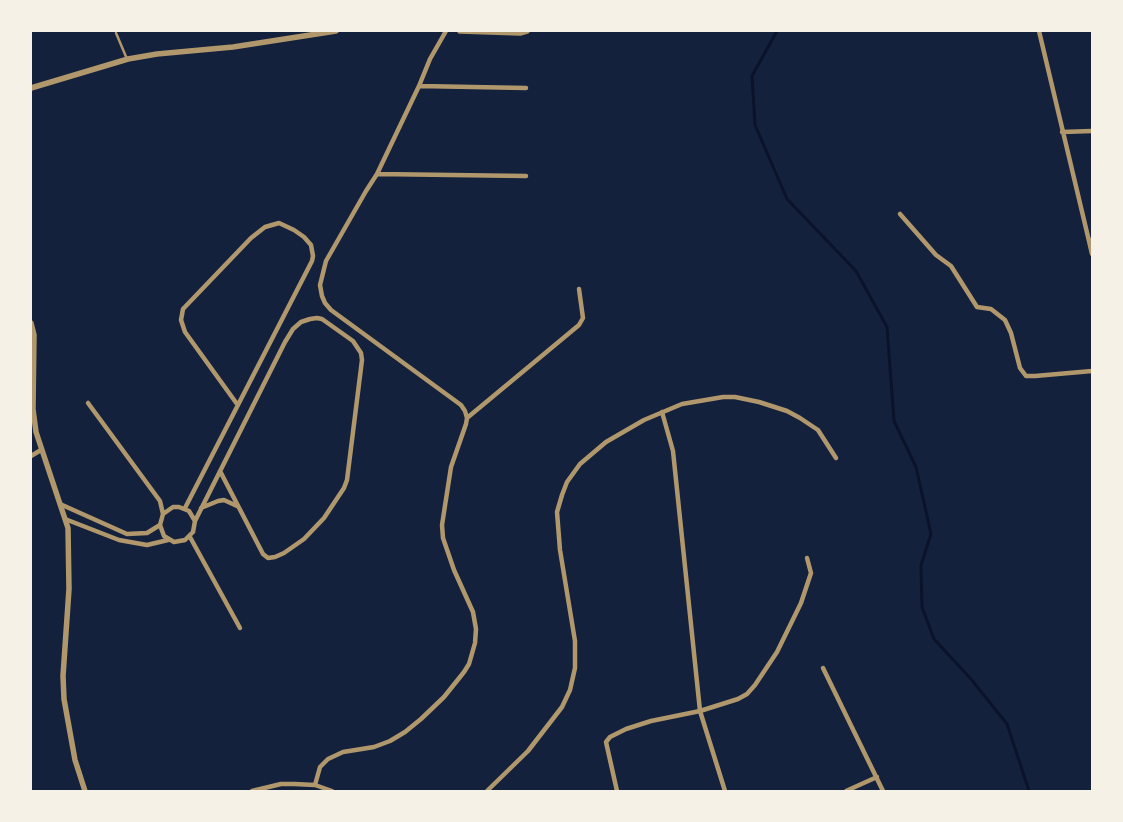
<!DOCTYPE html>
<html>
<head>
<meta charset="utf-8">
<style>
	body { margin:0 }
	#map { position:relative; width:1123px; height:822px; overflow:hidden; background:#14213d; font-family:"Fira Sans Condensed",sans-serif }
	canvas { display:block }
	.frame { position:absolute; inset:0; border:32px solid #f6f1e7; pointer-events:none }
</style>
</head>
<body>
<div id="map">
<canvas width="1123" height="822"></canvas>
<div class="frame"></div>
</div>
<script>
const ctx = document.querySelector('canvas').getContext('2d');
ctx.lineJoin = 'round';
function shape(rows) {
  const path = new Path2D();
  for (const r of rows) {
    path.moveTo(r[0], r[1]);
    for (let i = 2; i < r.length; i += 2) path.lineTo(r[i], r[i + 1]);
  }
  return path;
}
function strokePath(path, color, width, dash) {
  ctx.strokeStyle = color;
  ctx.lineWidth = width;
  ctx.lineCap = dash ? 'butt' : 'round';
  ctx.setLineDash(dash || []);
  ctx.stroke(path);
}
strokePath(shape([
	[777,31,752,76,755,125,787,199,856,271,887,327,894,421,916,467,931,534,921,565,922,607,934,639,971,679,1007,724,1029,791]
]), '#0b132b', 3);
strokePath(shape([
	[116,33,127,59]
]), '#b1986c', 2.5);
strokePath(shape([
	[1039,31,1089,241],
	[419,86,526,88],
	[1062,132,1092,131],
	[377,174,526,176],
	[900,214,936,255,951,266,977,307,991,309,1005,320,1011,333,1020,368,1026,376,1035,376,1092,371],
	[1092,240,1089,241,1092,254],
	[88,403,160,501,163,514],
	[662,412,673,451,700,711,725,791],
	[467,418,579,325,583,318,579,289],
	[31,456,41,450],
	[60,504,127,534,147,533,160,525],
	[185,508,312,261,313,256,311,245,304,237,294,230,279,223,265,227,251,238,183,309,181,320,185,332,237,404],
	[201,508,218,501,224,500,237,506],
	[65,519,119,540,147,545,168,540],
	[195,521,189,511,179,507,173,507,163,514,160,525,164,536,174,542,185,540,193,532,195,521,285,342,293,329,301,322,310,319,317,318,322,319,353,341,361,353,362,360,347,480,344,488,324,518,304,539,284,553,275,557,268,558,263,554,220,471],
	[190,537,240,628],
	[823,668,883,791],
	[315,785,320,767,328,759,343,752,374,747,390,741,405,732,421,719,444,697,464,672,469,664,475,643,476,629,473,612,454,570,443,538,442,525,451,467,466,424,467,418,465,411,461,405,331,310,325,303,322,296,320,285,326,261,366,191,377,174,419,86,430,59,446,31],
	[252,791,281,784,294,784,315,785,332,791],
	[487,791,528,751,562,707,570,690,575,668,575,641,560,550,557,512,562,495,567,482,580,464,606,442,644,420,682,404,723,397,735,397,759,402,787,411,800,418,818,430,836,458],
	[617,791,606,742,610,737,626,729,651,721,700,711,738,699,747,694,755,685,777,652,801,603,811,573,807,558],
	[846,791,877,777]
]), '#b1986c', 4.5);
strokePath(shape([
	[460,31,520,33,527,31],
	[31,88,128,59,157,54,233,47,336,31],
	[31,323,34,335,33,409,36,432,68,528,69,589,63,676,64,699,75,760,85,791]
]), '#b1986c', 5.5);
</script>
</body>
</html>
